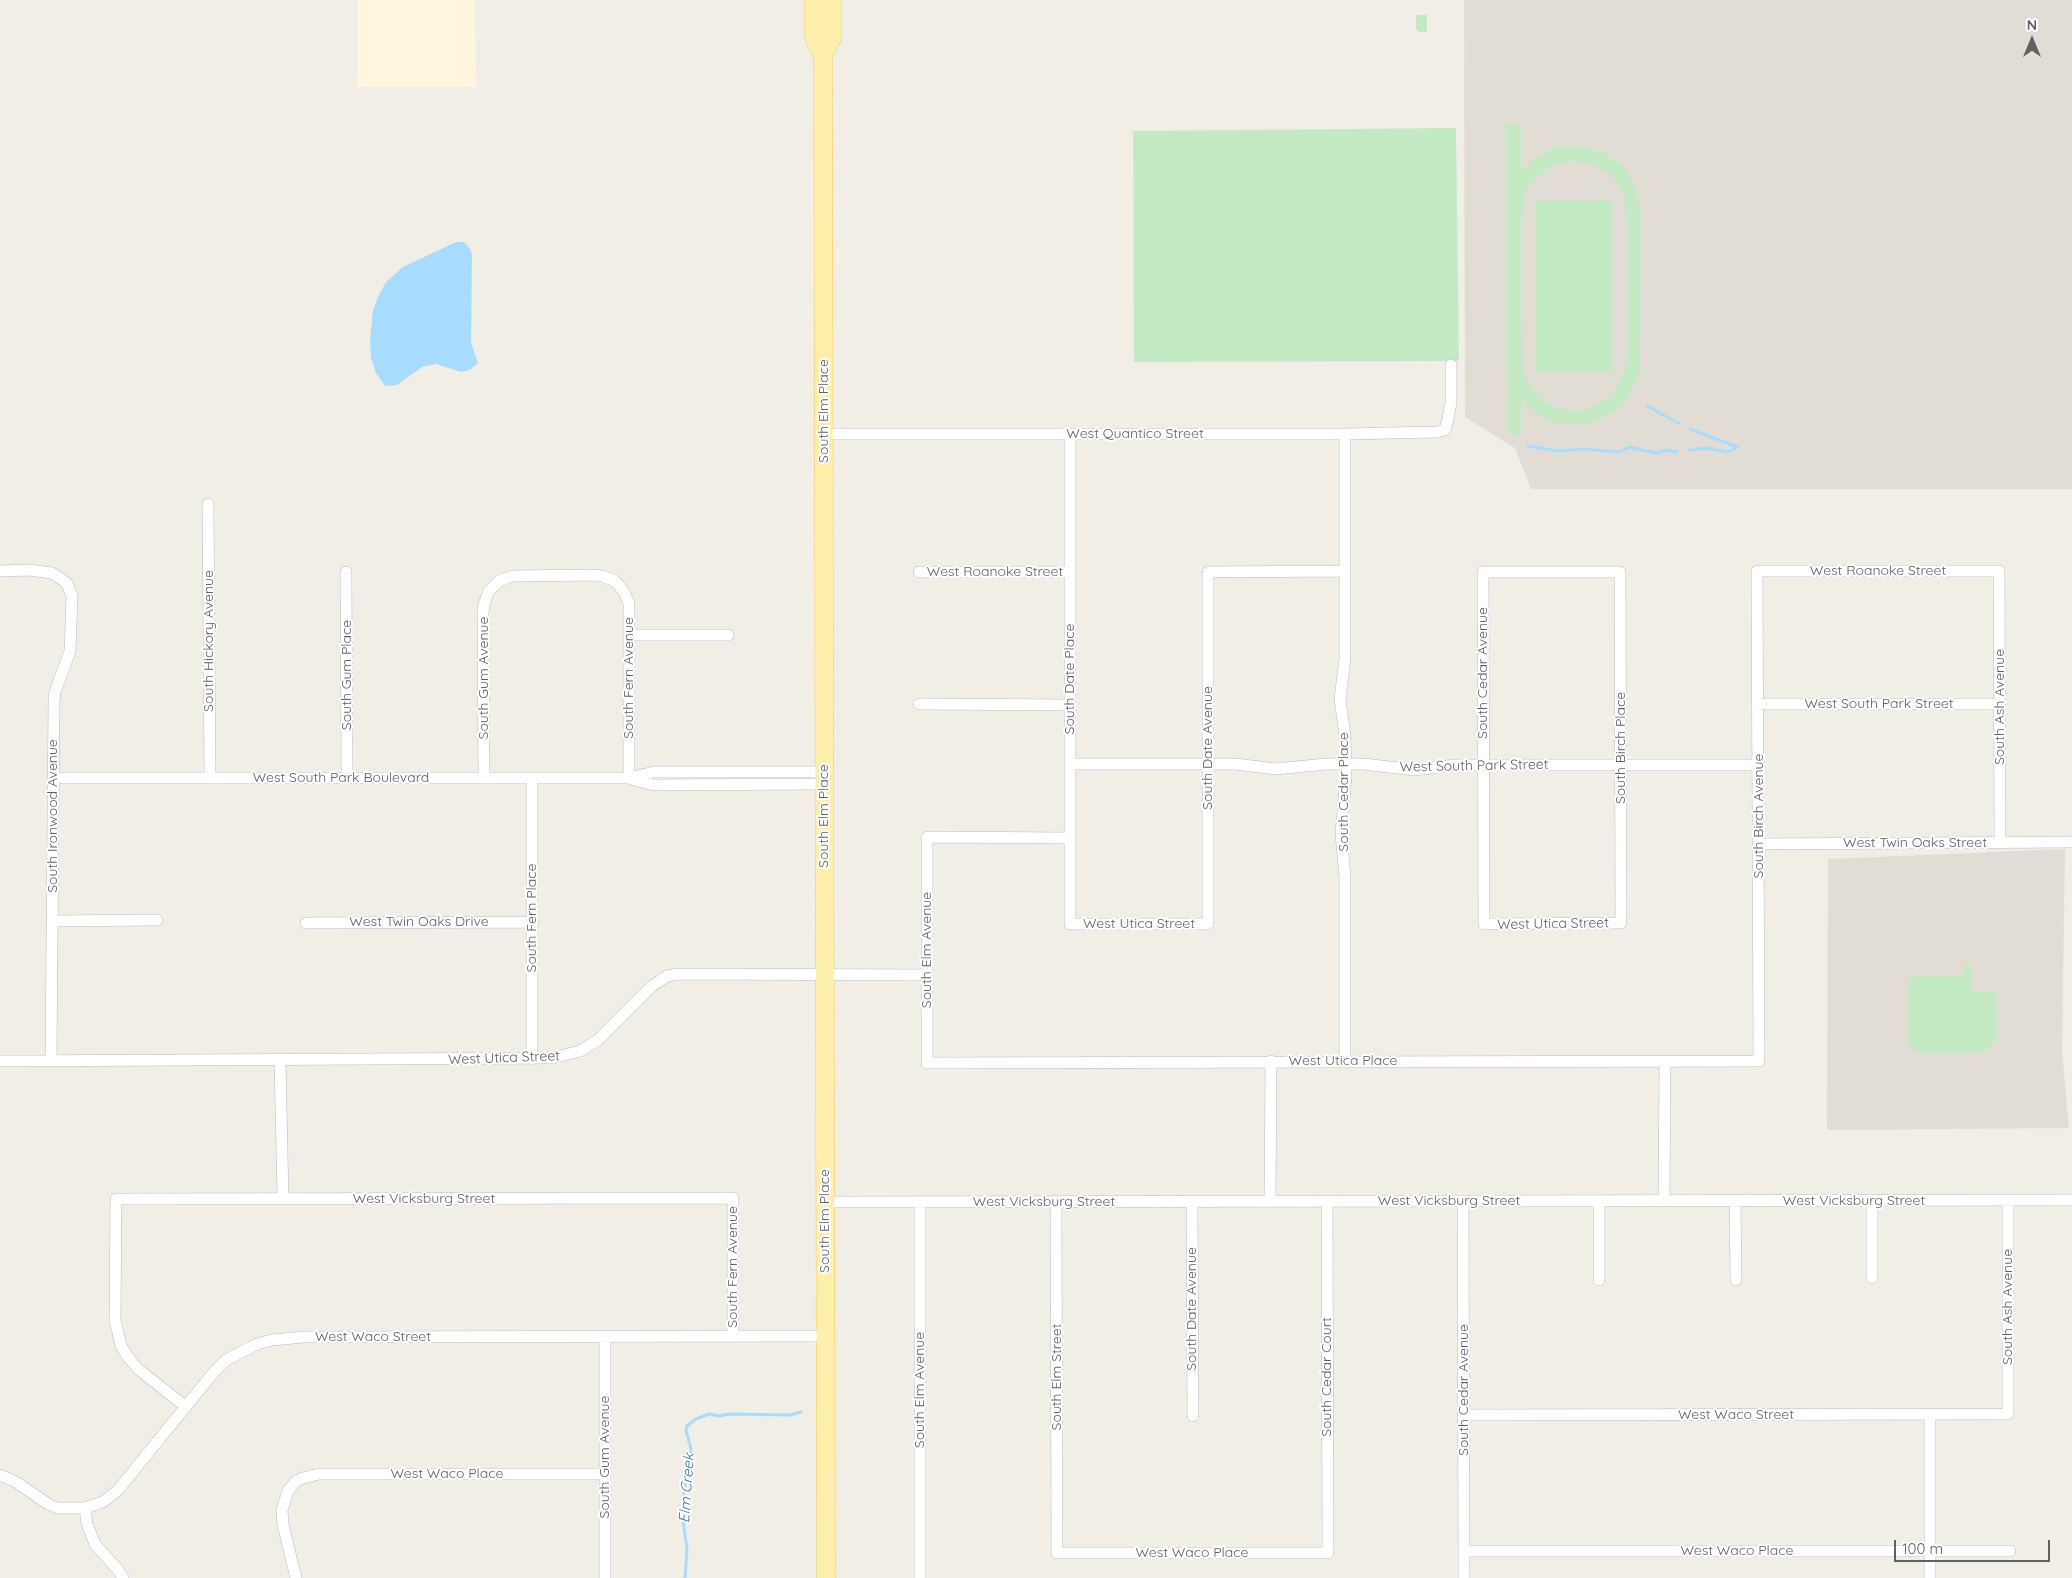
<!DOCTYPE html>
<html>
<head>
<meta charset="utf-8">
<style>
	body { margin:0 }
	#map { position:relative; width:2072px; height:1578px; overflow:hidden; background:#f1eee6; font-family:Quicksand,sans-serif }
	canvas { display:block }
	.north { position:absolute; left:2007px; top:15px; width:50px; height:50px; -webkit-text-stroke:4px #fff; paint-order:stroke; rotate:0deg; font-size:14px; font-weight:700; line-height:20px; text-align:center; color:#5e6268 }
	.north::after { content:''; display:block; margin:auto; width:18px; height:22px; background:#5e6268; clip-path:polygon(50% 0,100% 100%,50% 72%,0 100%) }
	.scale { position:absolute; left:1894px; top:1540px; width:156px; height:22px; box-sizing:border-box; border:2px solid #5e6268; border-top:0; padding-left:6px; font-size:15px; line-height:18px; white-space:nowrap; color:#5e6268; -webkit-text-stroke:4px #fff; paint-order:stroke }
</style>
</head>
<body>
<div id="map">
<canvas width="2072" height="1578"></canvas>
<div class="north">N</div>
<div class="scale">100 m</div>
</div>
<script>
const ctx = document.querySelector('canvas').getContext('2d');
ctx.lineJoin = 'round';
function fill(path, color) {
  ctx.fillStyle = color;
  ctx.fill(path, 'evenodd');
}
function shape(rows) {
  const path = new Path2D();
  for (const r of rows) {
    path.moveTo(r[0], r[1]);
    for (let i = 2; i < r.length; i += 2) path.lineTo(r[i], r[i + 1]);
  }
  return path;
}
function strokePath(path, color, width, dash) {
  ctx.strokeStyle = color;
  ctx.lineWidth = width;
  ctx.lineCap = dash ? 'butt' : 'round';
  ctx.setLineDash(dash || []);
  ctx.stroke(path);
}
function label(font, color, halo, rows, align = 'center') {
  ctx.font = font + ' Quicksand,sans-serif';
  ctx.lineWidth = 4;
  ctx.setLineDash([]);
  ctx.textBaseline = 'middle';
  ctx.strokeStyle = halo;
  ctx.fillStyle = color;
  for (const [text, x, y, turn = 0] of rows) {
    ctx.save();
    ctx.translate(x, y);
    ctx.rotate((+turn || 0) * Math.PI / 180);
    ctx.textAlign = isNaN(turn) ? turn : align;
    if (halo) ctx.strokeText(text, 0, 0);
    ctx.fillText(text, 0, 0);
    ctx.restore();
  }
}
fill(shape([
	[358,0,475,0,476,87,358,87]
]), '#fff6dd');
fill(shape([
	[1464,0,2072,0,2072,489,1531,489,1515,448,1465,417],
	[2065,849,2062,1051,2069,1128,1827,1130,1828,859]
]), '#e1ddd5');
fill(shape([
	[1416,15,1427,15,1427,32,1419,32,1416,29],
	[1506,124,1521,125,1521,172,1535,158,1553,149,1563,146,1584,147,1604,153,1621,165,1628,173,1637,192,1641,212,1640,369,1633,389,1628,398,1613,413,1594,422,1574,425,1553,422,1534,412,1522,400,1521,434,1507,434],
	[1574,161,1592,164,1608,173,1614,179,1624,195,1627,224,1627,359,1623,377,1614,392,1608,399,1592,408,1574,411,1556,408,1548,404,1534,392,1525,377,1522,359,1521,220,1525,195,1534,179,1541,173,1556,164],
	[1456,128,1459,361,1134,362,1133,131],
	[1536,200,1612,200,1612,372,1536,372],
	[1963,964,1971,964,1972,991,1996,991,1997,1035,1995,1041,1989,1049,1982,1052,1925,1054,1916,1051,1911,1047,1908,1039,1908,981,1911,981,1911,976,1963,976]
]), '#c3eac2');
fill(shape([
	[456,242,464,242,470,249,472,255,471,343,478,363,470,370,461,372,436,364,422,367,397,385,385,386,376,373,371,358,370,340,373,310,378,297,386,282,403,267]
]), '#a8dcff');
strokePath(shape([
	[1647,406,1680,424],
	[1690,429,1738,447],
	[1528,446,1558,451,1583,449,1619,452,1629,447,1656,453,1666,450,1677,452],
	[1690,450,1705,448,1728,452,1738,447],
	[685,1578,687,1549,683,1520,684,1489,691,1449,686,1430,687,1426,696,1419,709,1414,720,1416,729,1414,790,1415,801,1412]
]), '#a8dcff', 3);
const street = shape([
	[824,434,1345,434,1437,432,1445,430,1448,419,1451,403,1451,365],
	[1070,434,1070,924,1208,924,1208,572,1345,571],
	[1345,434,1345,658,1340,699,1345,736,1346,777,1341,834,1345,876,1345,1061],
	[208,504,210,778],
	[0,571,29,570,52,573,67,583,72,596,70,651,55,692,54,703,51,1061],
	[346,572,347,778],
	[919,572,1070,572],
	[1483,572,1620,572,1621,923,1484,924,1483,572],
	[630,635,728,635],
	[919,704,1070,705],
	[1758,704,1999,704],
	[1070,764,1235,764,1276,769,1326,764,1364,764,1414,770,1455,765,1759,765],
	[53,778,629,778,654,772,824,772],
	[484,778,483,612,484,604,489,591,499,581,512,576,594,575,602,576,615,581,624,592,629,603,629,778],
	[631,779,654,785,824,784],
	[1070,838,927,837,927,1063,1759,1061,1757,571,1999,571,2000,842],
	[1759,844,2072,842],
	[53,921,157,920],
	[306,923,533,922],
	[532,1059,532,778],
	[280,1060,283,1199],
	[0,1061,553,1058,580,1051,598,1040,652,986,667,976,678,974,927,975],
	[1463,1201,1464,1578],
	[1664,1201,1665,1061],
	[1735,1201,1736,1280],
	[1872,1201,1872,1278],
	[825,1202,2072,1200],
	[920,1202,920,1578],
	[1056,1202,1057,1553,1328,1553,1327,1202],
	[1192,1202,1193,1416],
	[1270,1202,1271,1061],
	[1599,1280,1599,1201],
	[186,1407,138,1369,128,1357,121,1346,115,1320,116,1199,733,1198,733,1336],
	[1463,1415,2008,1414,2008,1200],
	[0,1475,16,1482,48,1504,57,1508,85,1508,103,1502,118,1490,213,1373,226,1360,257,1344,272,1340,304,1337,826,1336],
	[85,1508,87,1524,95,1544,118,1570,123,1578],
	[1464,1551,2010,1551],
	[296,1578,283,1525,282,1510,288,1491,296,1481,303,1478,319,1474,605,1474],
	[605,1578,605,1337],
	[1930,1578,1930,1415]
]);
const primary = shape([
	[814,0,814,38,823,55,826,1578],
	[823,55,832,38,832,0]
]);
strokePath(street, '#b9bcc1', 12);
strokePath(primary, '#fbc756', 19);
strokePath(street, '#fff', 11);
strokePath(primary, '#ffefad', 18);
label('14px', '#5e6268', '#fff', [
	["South Elm Place",824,411,-90],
	["West Quantico Street",1135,434],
	["West Roanoke Street",1878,571],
	["West Roanoke Street",995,572],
	["South Hickory Avenue",209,641,-90],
	["South Cedar Avenue",1483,673,-90],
	["South Gum Place",347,675,-90],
	["South Gum Avenue",484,678,-90],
	["South Fern Avenue",629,678,-90],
	["South Date Place",1070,679,-90],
	["West South Park Street",1879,704],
	["South Ash Avenue",2000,707,-90],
	["South Date Avenue",1208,748,-90],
	["South Birch Place",1621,748,-90],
	["West South Park Street",1474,766,-1],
	["West South Park Boulevard",341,778],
	["South Cedar Place",1344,792,-90],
	["South Ironwood Avenue",53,816,-90],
	["South Elm Place",824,816,-90],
	["South Birch Avenue",1759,816,-90],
	["West Twin Oaks Street",1915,843],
	["South Fern Place",532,918,-90],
	["West Twin Oaks Drive",419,922],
	["West Utica Street",1139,924],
	["West Utica Street",1553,924,-1],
	["South Elm Avenue",927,950,-90],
	["West Utica Street",504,1058,-2],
	["West Utica Place",1343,1061],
	["West Vicksburg Street",424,1199],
	["West Vicksburg Street",1449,1201],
	["West Vicksburg Street",1854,1201],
	["West Vicksburg Street",1044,1202],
	["South Elm Place",825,1221,-90],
	["South Fern Avenue",733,1267,-90],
	["South Ash Avenue",2008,1307,-90],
	["South Date Avenue",1192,1309,-90],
	["West Waco Street",373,1337],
	["South Elm Street",1057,1377,-90],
	["South Cedar Court",1327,1377,-90],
	["South Elm Avenue",920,1390,-90],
	["South Cedar Avenue",1464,1390,-90],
	["West Waco Street",1736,1415],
	["South Gum Avenue",605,1457,-90],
	["West Waco Place",447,1474],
	["West Waco Place",1737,1551],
	["West Waco Place",1192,1553]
]);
label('italic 15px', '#3b77b0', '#fff', [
	["Elm Creek",687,1488,-86]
]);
</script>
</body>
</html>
